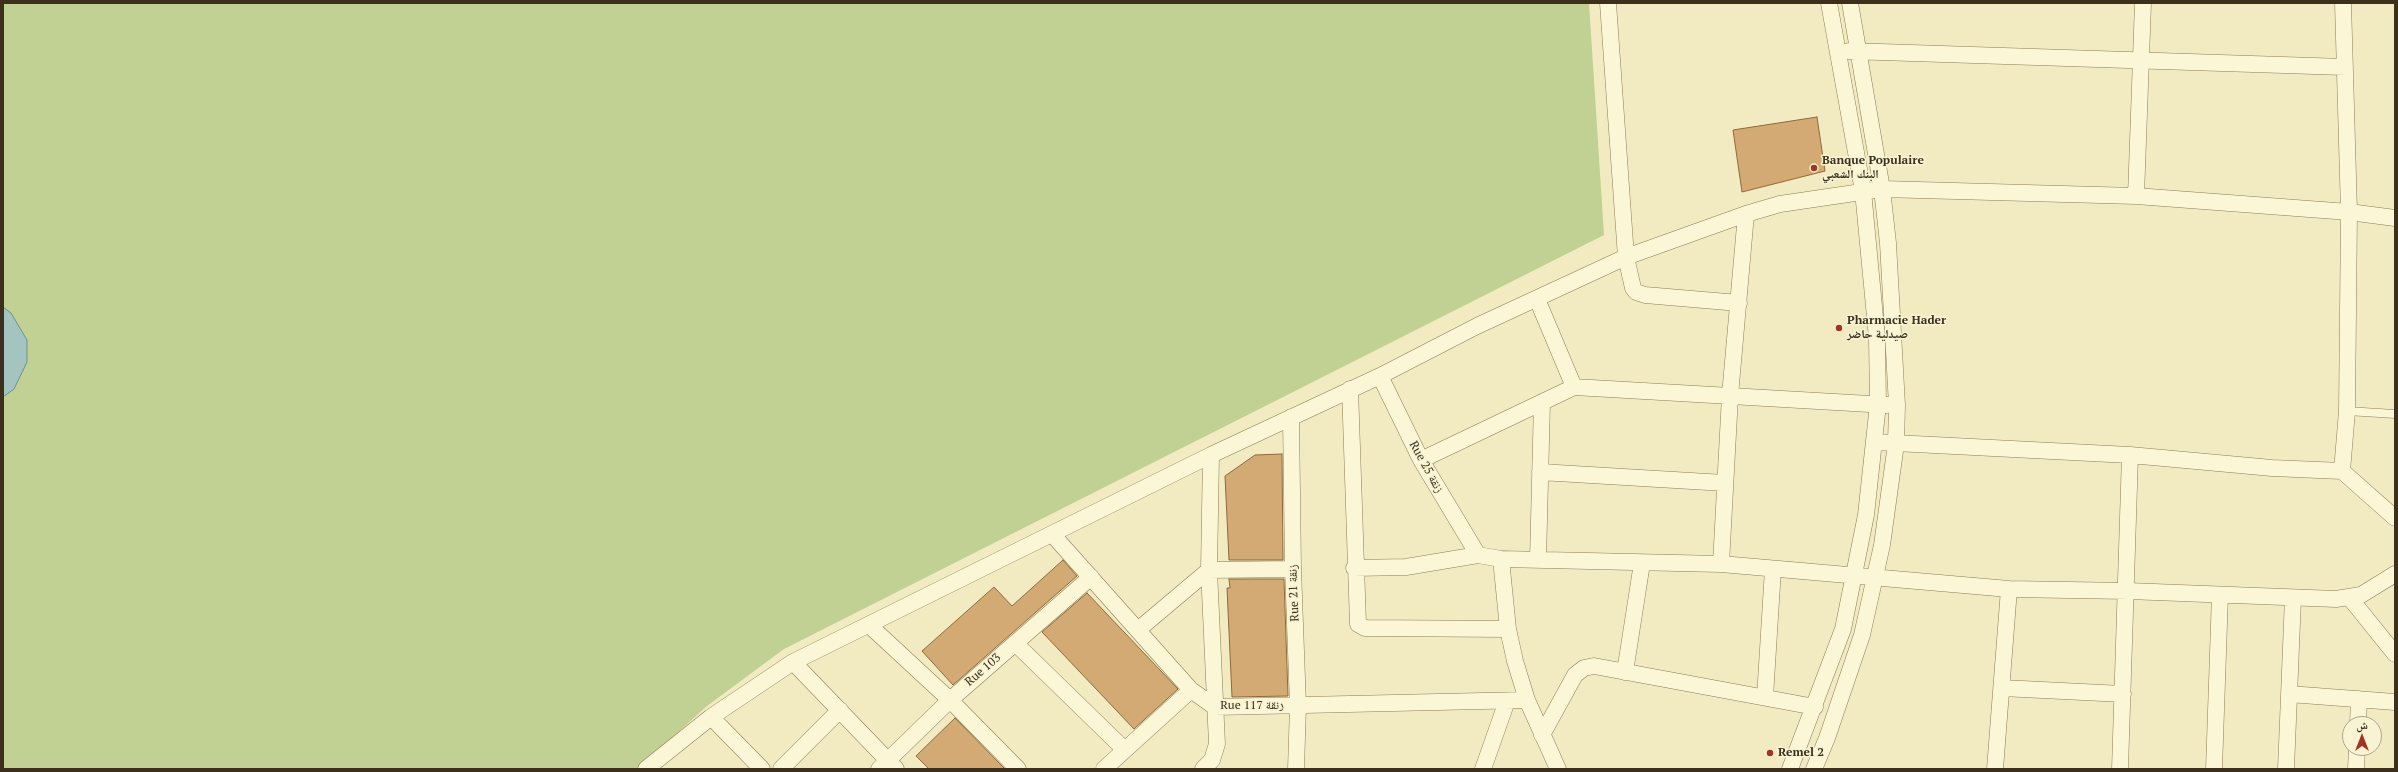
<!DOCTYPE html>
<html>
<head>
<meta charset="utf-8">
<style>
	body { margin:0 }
	#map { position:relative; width:2398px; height:772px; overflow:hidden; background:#f2ebc2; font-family:"PT Serif","Noto Naskh Arabic",serif }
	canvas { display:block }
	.frame { position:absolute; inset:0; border:4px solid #3c301d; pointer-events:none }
	.north { position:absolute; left:2342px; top:716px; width:40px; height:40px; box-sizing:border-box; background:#f8f3d2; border:1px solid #ada58a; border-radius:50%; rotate:0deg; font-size:11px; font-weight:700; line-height:16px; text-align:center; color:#3c301d }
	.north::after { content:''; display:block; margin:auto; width:14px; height:18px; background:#a13422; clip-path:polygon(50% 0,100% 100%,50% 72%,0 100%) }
</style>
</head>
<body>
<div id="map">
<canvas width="2398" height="772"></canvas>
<div class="frame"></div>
<div class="north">ش</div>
</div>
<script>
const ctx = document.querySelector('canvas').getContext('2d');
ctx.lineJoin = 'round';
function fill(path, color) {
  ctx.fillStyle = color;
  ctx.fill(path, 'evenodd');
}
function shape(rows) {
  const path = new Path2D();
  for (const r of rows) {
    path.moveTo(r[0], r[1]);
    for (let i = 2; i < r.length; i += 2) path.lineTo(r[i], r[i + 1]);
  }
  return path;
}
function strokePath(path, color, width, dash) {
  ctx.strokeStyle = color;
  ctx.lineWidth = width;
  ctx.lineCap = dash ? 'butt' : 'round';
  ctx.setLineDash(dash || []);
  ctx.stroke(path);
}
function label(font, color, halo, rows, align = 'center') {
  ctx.font = font + ' "PT Serif","Noto Naskh Arabic",serif';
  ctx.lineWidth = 3;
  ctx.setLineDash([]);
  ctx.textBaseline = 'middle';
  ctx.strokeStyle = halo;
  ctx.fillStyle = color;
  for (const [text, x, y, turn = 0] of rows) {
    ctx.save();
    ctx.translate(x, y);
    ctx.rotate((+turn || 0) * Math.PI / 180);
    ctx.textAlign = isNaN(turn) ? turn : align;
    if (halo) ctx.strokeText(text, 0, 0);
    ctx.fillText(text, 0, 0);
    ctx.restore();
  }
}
fill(shape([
	[3,3,1589,3,1604,235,784,649,707,706,638,769,3,769]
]), '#c1d194');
const water = shape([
	[3,307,11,313,27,340,27,362,14,389,3,397,3,307]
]);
fill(water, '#a4c4bf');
strokePath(water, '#6a938f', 1);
const building = shape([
	[1817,117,1825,171,1742,192,1733,130,1817,117],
	[1282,454,1283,560,1229,560,1225,476,1255,455,1282,454],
	[1063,560,1077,576,953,685,922,651,994,587,1012,606,1063,560],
	[1229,579,1284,579,1288,696,1232,697,1227,588,1230,588,1229,579],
	[1087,593,1178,689,1134,729,1042,632,1087,593],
	[955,718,1005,769,929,769,916,756,955,718]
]);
fill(building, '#d3aa74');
strokePath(building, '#8e693b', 1);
const service = shape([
	[2347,411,2395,414]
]);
const minor = shape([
	[1608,3,1626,257,1633,288,1636,292,1645,295,1739,303],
	[1849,51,2345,67],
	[2136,196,2143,3],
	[1537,299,1574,387,1887,405],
	[1380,376,1421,460,1478,555],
	[1350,389,1358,624,1365,628,1508,629],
	[1291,417,1293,569,1298,706,1296,769],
	[1875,442,2130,455,2272,468,2342,471,2347,411,2349,212,2343,3],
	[1421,460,1574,387],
	[2342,471,2395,518],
	[1540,472,1725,483],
	[1052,534,1191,690,1215,707,1527,700],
	[1501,559,1508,629,1515,661,1527,700,1558,769],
	[1538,560,1542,402],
	[1721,564,1730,396,1746,214],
	[1354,568,1406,567,1478,555,1501,559,1721,564,2009,589,2128,591,2336,599,2361,595,2395,574],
	[2349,597,2395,654],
	[869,625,950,700,1018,769],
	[1139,629,1209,570,1293,569],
	[1015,643,1125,750],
	[793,662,896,769],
	[1625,672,1642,563],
	[2002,688,2123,694],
	[2289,694,2395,702],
	[1765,697,1773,569],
	[711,717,762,769],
	[2358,724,2359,699],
	[1542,735,1575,675,1584,668,1594,666,1815,707],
	[646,769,711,717,793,662,1211,455,1380,376,1477,326,1626,257,1746,214,1780,204,1882,189,2136,196,2349,212,2395,218],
	[781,769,840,710],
	[879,769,950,700,1091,577],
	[1104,769,1191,690],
	[1203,769,1212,760,1217,744,1209,570,1211,455],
	[1483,769,1507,701],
	[1790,769,1843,629,1866,515,1878,404,1877,338,1863,191,1829,3],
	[1814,769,1827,738,1862,635,1882,545,1896,444,1897,405,1888,243,1882,189,1850,3],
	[1995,769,2009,589],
	[2120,769,2130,455],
	[2214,769,2220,595],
	[2286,769,2293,598],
	[2356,769,2357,748]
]);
strokePath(service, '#8d7c57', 9);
strokePath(minor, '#8d7c57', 17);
strokePath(service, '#fbf6d6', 8);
strokePath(minor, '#fbf6d6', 16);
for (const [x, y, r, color] of [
	[1814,168,4,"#a13422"],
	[1839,328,4,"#a13422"],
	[1770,753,4,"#a13422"]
]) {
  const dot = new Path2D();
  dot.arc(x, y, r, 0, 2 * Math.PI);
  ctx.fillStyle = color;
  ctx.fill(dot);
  strokePath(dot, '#f8f3d2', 1.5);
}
label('bold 12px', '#3c301d', '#f8f3d2', [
	["Banque Populaire",1822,161],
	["البنك الشعبي",1822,175],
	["Pharmacie Hader",1847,321],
	["صيدلية حاضر",1847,335],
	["Remel 2",1778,753]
], 'left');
label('12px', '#3c301d', '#f8f3d2', [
	["Rue 25 زنقة",1426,467,61],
	["Rue 21 زنقة",1294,593,-92],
	["Rue 103",983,670,-41],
	["Rue 117 زنقة",1252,706]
]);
</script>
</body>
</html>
